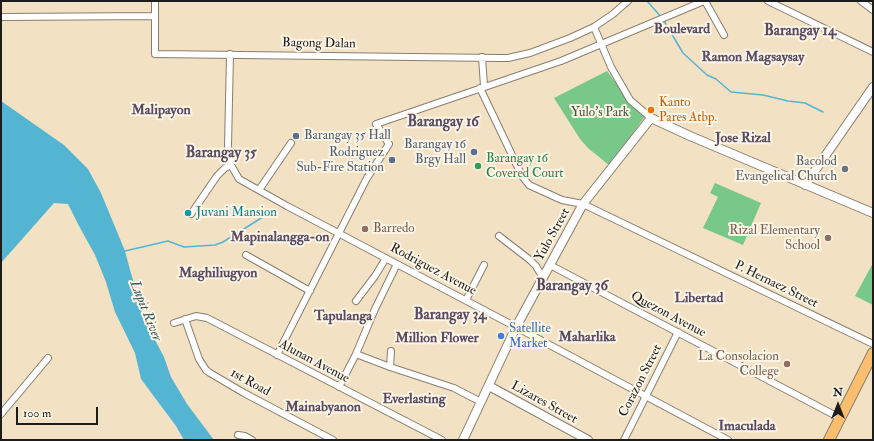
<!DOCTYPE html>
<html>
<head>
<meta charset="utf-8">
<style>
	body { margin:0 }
	#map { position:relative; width:874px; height:441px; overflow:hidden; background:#f3e1c4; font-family:"IM FELL Double Pica",serif }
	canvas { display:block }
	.frame { position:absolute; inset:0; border:2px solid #1c1c1c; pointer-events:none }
	.north { position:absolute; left:818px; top:385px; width:40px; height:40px; -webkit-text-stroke:3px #fcf5e5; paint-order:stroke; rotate:0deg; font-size:11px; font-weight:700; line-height:16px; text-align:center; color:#1c1c1c }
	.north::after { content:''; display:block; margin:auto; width:14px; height:18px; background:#1c1c1c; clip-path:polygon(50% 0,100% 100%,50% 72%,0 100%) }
	.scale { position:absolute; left:16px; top:407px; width:82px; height:18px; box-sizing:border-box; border:2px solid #1c1c1c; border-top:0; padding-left:5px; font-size:12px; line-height:14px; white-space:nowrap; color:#1c1c1c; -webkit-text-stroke:3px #fcf5e5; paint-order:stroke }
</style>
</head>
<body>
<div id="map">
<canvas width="874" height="441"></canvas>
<div class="frame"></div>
<div class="north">N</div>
<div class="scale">100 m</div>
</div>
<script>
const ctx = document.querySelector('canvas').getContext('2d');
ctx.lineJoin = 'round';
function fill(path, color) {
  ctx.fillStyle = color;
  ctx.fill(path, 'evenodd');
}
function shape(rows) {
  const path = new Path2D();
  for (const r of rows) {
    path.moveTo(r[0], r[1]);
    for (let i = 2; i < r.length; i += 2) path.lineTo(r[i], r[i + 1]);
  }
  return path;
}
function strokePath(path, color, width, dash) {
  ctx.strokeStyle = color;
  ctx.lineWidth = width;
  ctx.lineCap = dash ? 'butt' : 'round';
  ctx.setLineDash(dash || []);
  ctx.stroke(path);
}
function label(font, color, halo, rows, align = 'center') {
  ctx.font = font + ' "IM FELL Double Pica",serif';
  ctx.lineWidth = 4;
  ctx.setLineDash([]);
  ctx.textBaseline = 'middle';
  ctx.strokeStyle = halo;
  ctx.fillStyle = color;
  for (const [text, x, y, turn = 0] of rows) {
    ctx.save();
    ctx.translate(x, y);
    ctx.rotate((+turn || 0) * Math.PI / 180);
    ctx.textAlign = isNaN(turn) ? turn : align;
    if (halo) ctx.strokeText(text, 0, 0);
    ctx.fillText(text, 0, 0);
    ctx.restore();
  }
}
fill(shape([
	[607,71,629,101,628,103,645,116,610,166,588,148,580,139,554,98],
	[715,183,761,203,743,245,703,228,718,197,710,193],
	[873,263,873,305,855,296]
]), '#78c889');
fill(shape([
	[1,101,64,145,88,169,101,193,125,251,130,270,146,323,164,357,171,377,187,404,214,440,184,440,176,426,141,379,135,353,115,312,106,282,95,255,79,226,68,204,54,203,1,263]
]), '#54b5d2');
strokePath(shape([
	[647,1,662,18],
	[664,21,683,53,707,75,716,79,731,92,763,95,788,101,805,103,823,112],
	[125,251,168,241,184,247,215,245,223,242,274,210]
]), '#54b5d2', 1.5);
const minor = shape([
	[155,1,155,54,498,58,508,58,530,53,570,38,594,27,613,14,628,1],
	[705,1,724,35],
	[768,1,873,52],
	[861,1,873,10],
	[1,17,155,16],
	[594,27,611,67,630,100,651,118],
	[230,54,228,146,231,165,239,179,287,206,516,327,728,440],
	[482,57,484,86],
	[480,88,522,176,529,185,562,200,583,204,873,344],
	[259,190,291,143],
	[191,214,217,176,225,168,231,165],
	[499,236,530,260,536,266,543,278],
	[246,255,310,291],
	[550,265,840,418],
	[466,300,484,265],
	[356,301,375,276,386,258],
	[185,319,199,359,206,370,210,373,244,393,333,440],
	[174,323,196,316,207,318,442,440],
	[356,354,390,367,454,388,481,402],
	[277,355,367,178,389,144,376,124,561,61,704,1],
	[390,367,391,351],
	[339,387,356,354,375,309,397,264],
	[1,414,48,358],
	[238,435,245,436,252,440],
	[624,440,678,332]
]);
const tertiary = shape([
	[805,185,873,87],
	[489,386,588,440],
	[463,440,516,327,583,204,651,118,690,136,873,213]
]);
const primary = shape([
	[829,440,873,353]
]);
strokePath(minor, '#887e70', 8);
strokePath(tertiary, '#887e70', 10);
strokePath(primary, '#887e70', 12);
strokePath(minor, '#fff', 6);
strokePath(tertiary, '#fff', 8);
strokePath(primary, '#fbbe6e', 10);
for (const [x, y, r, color] of [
	[651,110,4,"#e8710a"],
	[296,136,4,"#5c6f8a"],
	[474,152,4,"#5c6f8a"],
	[392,160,4,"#5c6f8a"],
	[478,166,4,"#2e9e5b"],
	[845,169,4,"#6b7280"],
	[188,213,4,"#0f9aa8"],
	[365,229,4,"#8d6e63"],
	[828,238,4,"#8d6e63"],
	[501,336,4,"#3f7fe0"],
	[787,364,4,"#8d6e63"]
]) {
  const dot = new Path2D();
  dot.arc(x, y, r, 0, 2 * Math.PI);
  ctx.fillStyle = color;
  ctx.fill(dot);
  strokePath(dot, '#fcf5e5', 1.5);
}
label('13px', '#1c1c1c', '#fcf5e5', [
	["Bagong Dalan",319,44,1],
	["Yulo Street",553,235,-61],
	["Rodriguez Avenue",433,270,28],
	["P. Hernaez Street",776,285,26],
	["Quezon Avenue",668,315,28],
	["Alunan Avenue",314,362,28],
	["Corazon Street",641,381,-63],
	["1st Road",250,383,29],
	["Lizares Street",544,403,29]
]);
label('13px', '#c56008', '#fcf5e5', [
	["Kanto",659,103],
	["Pares Atbp.",659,118]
], 'left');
label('13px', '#3c5842', '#fcf5e5', [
	["Yulo's Park",600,113]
]);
label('13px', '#4e5e75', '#fcf5e5', [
	["Barangay 35 Hall",304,136,"left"],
	["Barangay 16",466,145],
	["Brgy Hall",466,160],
	["Rodriguez",384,153],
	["Sub-Fire Station",384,168]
], 'right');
label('13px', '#27864d', '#fcf5e5', [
	["Barangay 16",486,159],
	["Covered Court",486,174]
], 'left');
label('13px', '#5b616d', '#fcf5e5', [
	["Bacolod",837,162],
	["Evangelical Church",837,177]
], 'right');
label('13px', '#0d838f', '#fcf5e5', [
	["Juvani Mansion",196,213]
], 'left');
label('13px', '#785e54', '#fcf5e5', [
	["Barredo",373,229,"left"],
	["Rizal Elementary",820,231],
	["School",820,246],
	["La Consolacion",779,357],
	["College",779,372]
], 'right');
label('13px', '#366cbe', '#fcf5e5', [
	["Satellite",509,329],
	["Market",509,344]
], 'left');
label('bold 14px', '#584b62', '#fcf5e5', [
	["Boulevard",682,30],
	["Ramon Magsaysay",753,58],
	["Malipayon",161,111],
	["Jose Rizal",743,139],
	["Mapinalangga-on",280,238],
	["Maghiliugyon",218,274],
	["Libertad",699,299],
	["Tapulanga",343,317],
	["Maharlika",587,338],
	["Million Flower",437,339],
	["Everlasting",414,400],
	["Mainabyanon",323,408],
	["Imaculada",747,427]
]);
label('italic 14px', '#325965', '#fcf5e5', [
	["Lupit River",145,311,68]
]);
label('bold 15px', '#584b62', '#fcf5e5', [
	["Barangay 14",800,32],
	["Barangay 16",443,123],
	["Barangay 35",221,154],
	["Barangay 36",572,287],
	["Barangay 34",450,316]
]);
</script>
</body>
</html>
